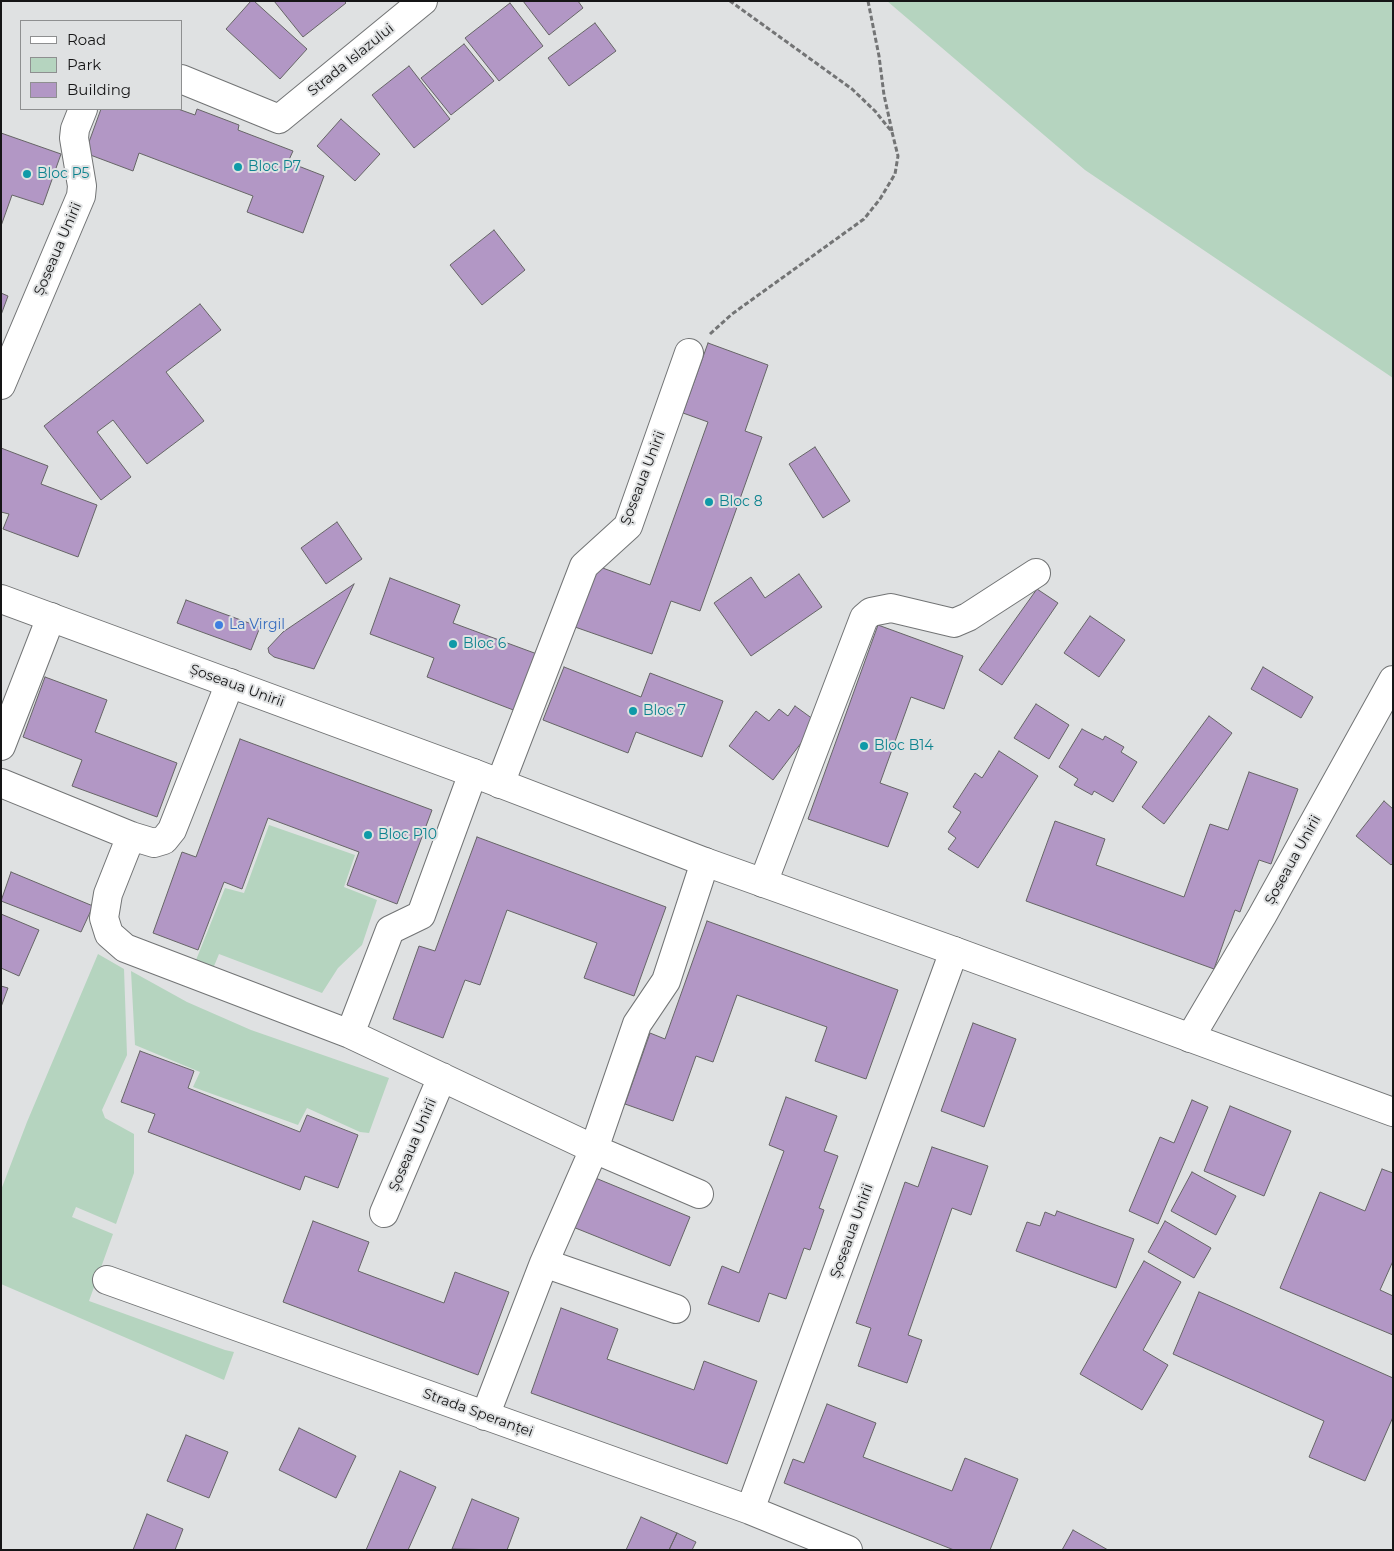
<!DOCTYPE html>
<html>
<head>
<meta charset="utf-8">
<style>
	body { margin:0 }
	#map { position:relative; width:1394px; height:1551px; overflow:hidden; background:#dfe1e2; font-family:Montserrat,sans-serif }
	canvas { display:block }
	.frame { position:absolute; inset:0; border:2px solid #151516; pointer-events:none }
	.legend { position:absolute; left:20px; top:20px; width:162px; height:90px; box-sizing:border-box; background:#dfe1e2; border:1px solid #8e8f90; margin:0; padding:6px 9px; list-style:none; font-size:15px; color:#151516 }
	.legend li { display:flex; align-items:center; gap:10px; height:25px }
	.legend b { width:25px; border:1px solid #8e8f90 }
</style>
</head>
<body>
<div id="map">
<canvas width="1394" height="1551"></canvas>
<div class="frame"></div>
<ul class="legend">
<li><b style="height:6px;background:#fff"></b>Road</li>
<li><b style="height:14px;background:#b5d4bf"></b>Park</li>
<li><b style="height:14px;background:#b297c5"></b>Building</li>
</ul>
</div>
<script>
const ctx = document.querySelector('canvas').getContext('2d');
ctx.lineJoin = 'round';
function fill(path, color) {
  ctx.fillStyle = color;
  ctx.fill(path, 'evenodd');
}
function shape(rows) {
  const path = new Path2D();
  for (const r of rows) {
    path.moveTo(r[0], r[1]);
    for (let i = 2; i < r.length; i += 2) path.lineTo(r[i], r[i + 1]);
  }
  return path;
}
function strokePath(path, color, width, dash) {
  ctx.strokeStyle = color;
  ctx.lineWidth = width;
  ctx.lineCap = dash ? 'butt' : 'round';
  ctx.setLineDash(dash || []);
  ctx.stroke(path);
}
function label(font, color, halo, rows, align = 'center') {
  ctx.font = font + ' Montserrat,sans-serif';
  ctx.lineWidth = 4;
  ctx.setLineDash([]);
  ctx.textBaseline = 'middle';
  ctx.strokeStyle = halo;
  ctx.fillStyle = color;
  for (const [text, x, y, turn = 0] of rows) {
    ctx.save();
    ctx.translate(x, y);
    ctx.rotate((+turn || 0) * Math.PI / 180);
    ctx.textAlign = isNaN(turn) ? turn : align;
    if (halo) ctx.strokeText(text, 0, 0);
    ctx.fillText(text, 0, 0);
    ctx.restore();
  }
}
fill(shape([
	[887,1,1393,1,1393,378,1085,170],
	[269,825,355,855,344,887,377,900,362,945,338,968,322,993,219,954,210,976,194,965,225,888,244,893],
	[98,954,124,969,127,1055,102,1110,105,1118,134,1134,134,1173,116,1224,76,1207,72,1217,113,1234,89,1301,225,1350,234,1352,224,1380,1,1284,1,1190,27,1122],
	[131,971,187,1002,251,1030,389,1078,369,1133,360,1132,307,1108,298,1125,193,1087,200,1072,135,1045]
]), '#b5d4bf');
const building = shape([
	[251,1,254,1,307,49,280,79,226,29,251,1],
	[274,1,344,1,346,3,303,37,274,1],
	[523,1,578,1,583,8,549,35,523,1],
	[510,3,543,46,499,81,465,38,510,3],
	[595,23,616,51,569,86,548,58,595,23],
	[464,44,494,81,451,115,421,78,464,44],
	[409,66,450,119,414,148,372,95,409,66],
	[101,109,178,109,195,115,197,109,239,125,238,130,293,151,288,162,324,176,303,233,247,212,253,196,139,153,133,171,85,153,101,109],
	[341,119,380,154,355,181,317,146,341,119],
	[1,133,61,154,43,205,12,195,1,226,1,133],
	[494,230,525,270,482,305,450,265,494,230],
	[1,293,8,296,1,315,1,293],
	[200,304,221,330,166,372,204,421,147,464,113,420,97,432,131,477,101,500,44,426,200,304],
	[708,343,768,365,745,431,762,437,700,611,671,601,652,654,575,627,597,566,650,585,708,422,683,413,708,343],
	[815,447,850,501,823,518,789,464,815,447],
	[1,448,48,466,41,484,97,505,78,557,3,529,9,514,1,512,1,448],
	[337,522,362,559,326,584,301,548,337,522],
	[799,574,822,607,751,656,714,603,751,577,765,598,799,574],
	[390,578,460,605,453,623,537,654,516,711,427,677,434,658,370,634,390,578],
	[354,584,314,669,274,657,269,653,268,648,283,632,354,584],
	[1037,589,1058,603,1002,685,979,670,1037,589],
	[186,600,260,627,251,650,177,623,186,600],
	[1090,616,1125,640,1099,677,1064,653,1090,616],
	[878,625,963,656,944,709,911,697,880,783,908,793,888,847,808,819,878,625],
	[564,667,641,697,650,673,723,701,702,757,636,732,628,753,543,720,564,667],
	[1263,667,1313,697,1301,718,1251,689,1263,667],
	[45,677,107,700,95,732,177,763,157,817,72,786,82,760,23,737,45,677],
	[1036,704,1069,725,1049,759,1014,738,1036,704],
	[795,706,817,722,773,780,729,746,756,711,769,721,779,709,788,716,795,706],
	[1209,716,1232,733,1164,824,1142,807,1209,716],
	[1082,729,1103,740,1105,736,1124,747,1121,752,1137,762,1113,802,1094,791,1092,795,1074,785,1078,779,1059,767,1082,729],
	[240,739,432,810,397,904,347,885,359,852,268,818,242,889,224,882,198,950,153,933,182,852,196,857,240,739],
	[999,751,1038,776,978,868,948,849,956,838,948,832,961,812,953,807,975,773,982,778,999,751],
	[1249,772,1298,789,1271,864,1259,860,1240,912,1235,910,1214,969,1026,901,1055,821,1105,839,1096,865,1184,897,1210,824,1228,830,1249,772],
	[1384,801,1393,809,1393,863,1391,865,1356,836,1384,801],
	[477,837,666,907,634,996,584,978,597,943,507,910,480,985,465,980,443,1038,393,1019,419,946,435,951,477,837],
	[11,872,93,906,81,932,1,901,11,872],
	[1,914,39,930,19,976,1,968,1,914],
	[707,921,898,990,866,1079,815,1061,827,1027,737,995,713,1062,696,1056,673,1121,625,1104,650,1033,665,1039,707,921],
	[1,986,8,988,1,1007,1,986],
	[973,1023,1016,1039,984,1127,941,1111,973,1023],
	[140,1051,194,1071,188,1088,300,1132,307,1115,358,1135,338,1188,305,1176,300,1190,148,1132,155,1114,121,1102,140,1051],
	[786,1097,837,1116,824,1151,838,1156,819,1208,824,1210,810,1250,804,1248,786,1299,769,1293,759,1322,708,1304,722,1266,739,1273,784,1151,769,1145,786,1097],
	[1192,1100,1208,1107,1158,1224,1129,1211,1160,1137,1174,1143,1192,1100],
	[1230,1106,1291,1131,1264,1196,1204,1171,1230,1106],
	[932,1147,988,1166,971,1215,952,1208,908,1335,922,1340,907,1383,858,1366,871,1328,856,1323,905,1182,918,1187,932,1147],
	[1382,1169,1393,1173,1393,1261,1380,1290,1393,1296,1393,1335,1280,1288,1320,1192,1365,1211,1382,1169],
	[1192,1172,1236,1196,1216,1235,1171,1211,1192,1172],
	[593,1177,690,1217,670,1266,573,1227,593,1177],
	[1057,1211,1134,1239,1116,1288,1016,1251,1027,1222,1040,1226,1045,1212,1055,1216,1057,1211],
	[313,1221,369,1242,358,1271,444,1303,455,1272,509,1292,478,1375,283,1302,313,1221],
	[1165,1221,1211,1248,1194,1278,1148,1252,1165,1221],
	[1144,1261,1181,1282,1143,1350,1168,1365,1142,1410,1080,1374,1144,1261],
	[1199,1292,1393,1378,1393,1417,1365,1481,1309,1457,1324,1421,1173,1354,1199,1292],
	[561,1308,618,1329,607,1359,694,1390,704,1361,757,1381,727,1464,531,1393,561,1308],
	[827,1404,876,1423,863,1457,952,1491,965,1458,1018,1479,990,1550,954,1550,784,1483,793,1459,804,1463,827,1404],
	[299,1428,356,1456,336,1498,279,1470,299,1428],
	[186,1435,228,1452,209,1498,167,1481,186,1435],
	[400,1471,436,1487,408,1550,366,1550,400,1471],
	[472,1499,519,1518,507,1550,452,1549,472,1499],
	[147,1514,183,1529,175,1550,133,1550,147,1514],
	[641,1517,677,1533,669,1550,626,1550,641,1517],
	[1073,1530,1108,1550,1062,1550,1073,1530],
	[677,1533,696,1542,692,1550,669,1550,677,1533]
]);
fill(building, '#b297c5');
strokePath(building, '#666566', 1);
const minor = shape([
	[181,79,279,119,423,1],
	[1,385,81,196,82,186,74,138,75,129,83,109],
	[1,746,51,617],
	[1,783,131,836,154,843,164,840,172,830,230,683],
	[500,784,584,566,628,526,689,353],
	[131,836,108,894,104,918,109,934,125,948,350,1034,594,1149,699,1194],
	[763,883,864,618,871,612,891,608,954,623,968,617,1036,573],
	[350,1034,390,930,421,915,473,773],
	[1190,1038,1262,916,1393,680],
	[384,1213,442,1077],
	[544,1263,676,1309],
	[107,1280,750,1510,848,1550],
	[485,1416,544,1263,594,1149,637,1024,666,981,705,862],
	[750,1510,954,951]
]);
const secondary = shape([
	[1,599,473,773,705,862,954,951,1393,1112]
]);
strokePath(minor, '#727475', 30);
strokePath(secondary, '#727475', 30);
strokePath(shape([
	[868,1,879,56,884,95,892,131],
	[710,334,732,314,864,219,880,199,895,174,898,156,892,132,875,111,852,89,730,1]
]), '#737475', 3, [5, 2.5]);
strokePath(minor, '#fff', 28);
strokePath(secondary, '#fff', 28);
for (const [x, y, r, color] of [
	[238,167,5,"#0f9aa8"],
	[27,174,5,"#0f9aa8"],
	[709,502,5,"#0f9aa8"],
	[219,625,5,"#3f7fe0"],
	[453,644,5,"#0f9aa8"],
	[633,711,5,"#0f9aa8"],
	[864,746,5,"#0f9aa8"],
	[368,835,5,"#0f9aa8"]
]) {
  const dot = new Path2D();
  dot.arc(x, y, r, 0, 2 * Math.PI);
  ctx.fillStyle = color;
  ctx.fill(dot);
  strokePath(dot, '#dfe1e2', 2);
}
label('14px', '#151516', '#dfe1e2', [
	["Strada Islazului",351,60,-39],
	["Șoseaua Unirii",58,249,-67],
	["Șoseaua Unirii",643,478,-69],
	["Șoseaua Unirii",237,686,20],
	["Șoseaua Unirii",1293,860,-61],
	["Șoseaua Unirii",413,1145,-67],
	["Șoseaua Unirii",852,1231,-70],
	["Strada Speranței",478,1413,20]
]);
label('14px', '#0d838f', '#dfe1e2', [
	["Bloc P7",248,167],
	["Bloc P5",37,174],
	["Bloc 8",719,502],
	["Bloc 6",463,644],
	["Bloc 7",643,711],
	["Bloc B14",874,746],
	["Bloc P10",378,835]
], 'left');
label('14px', '#366cbe', '#dfe1e2', [
	["La Virgil",229,625]
], 'left');
</script>
</body>
</html>
